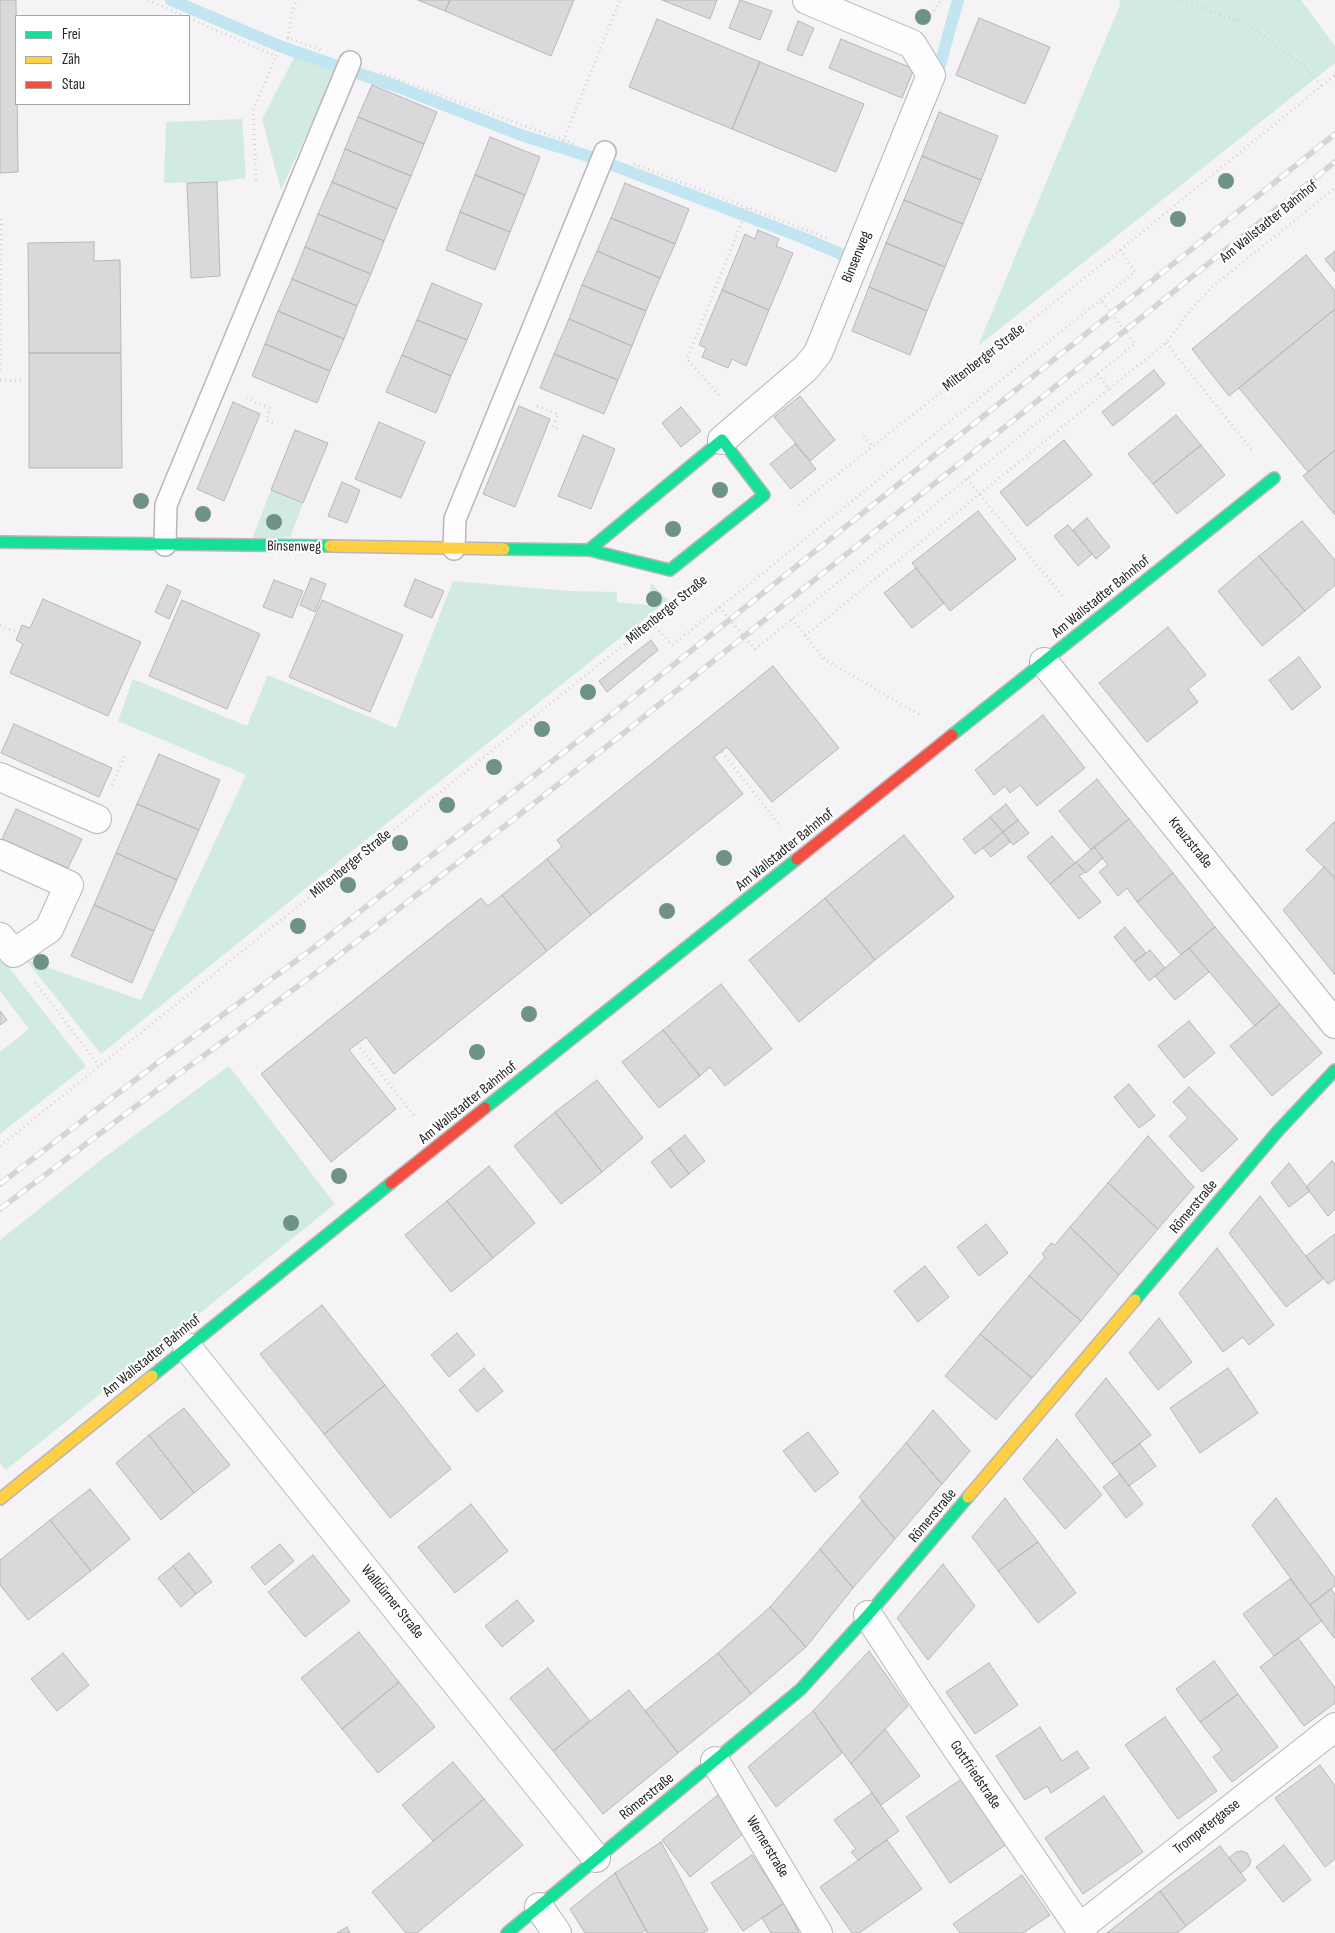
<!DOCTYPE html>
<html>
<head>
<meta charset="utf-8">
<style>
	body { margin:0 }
	#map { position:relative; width:1335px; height:1933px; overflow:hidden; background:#f5f3f5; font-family:"Sofia Sans Condensed",sans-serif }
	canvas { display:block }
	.legend { position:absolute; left:15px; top:15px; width:175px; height:90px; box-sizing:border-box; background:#fff; border:1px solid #a8a7a8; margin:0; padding:6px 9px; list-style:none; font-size:15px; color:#252425 }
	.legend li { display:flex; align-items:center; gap:10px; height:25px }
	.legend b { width:25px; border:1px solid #a8a7a8 }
</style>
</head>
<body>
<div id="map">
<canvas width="1335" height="1933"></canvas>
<ul class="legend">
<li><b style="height:6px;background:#16e098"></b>Frei</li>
<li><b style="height:6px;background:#ffcf43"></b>Zäh</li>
<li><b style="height:6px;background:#f24e42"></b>Stau</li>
</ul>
</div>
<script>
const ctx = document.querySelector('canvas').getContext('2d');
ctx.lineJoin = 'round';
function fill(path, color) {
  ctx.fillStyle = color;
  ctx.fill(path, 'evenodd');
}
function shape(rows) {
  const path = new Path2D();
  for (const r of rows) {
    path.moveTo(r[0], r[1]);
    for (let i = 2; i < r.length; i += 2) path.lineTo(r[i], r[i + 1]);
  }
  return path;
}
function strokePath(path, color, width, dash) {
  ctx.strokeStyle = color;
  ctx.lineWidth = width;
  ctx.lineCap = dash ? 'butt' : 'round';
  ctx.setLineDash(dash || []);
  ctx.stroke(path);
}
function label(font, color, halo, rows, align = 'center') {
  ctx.font = font + ' "Sofia Sans Condensed",sans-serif';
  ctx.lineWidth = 4.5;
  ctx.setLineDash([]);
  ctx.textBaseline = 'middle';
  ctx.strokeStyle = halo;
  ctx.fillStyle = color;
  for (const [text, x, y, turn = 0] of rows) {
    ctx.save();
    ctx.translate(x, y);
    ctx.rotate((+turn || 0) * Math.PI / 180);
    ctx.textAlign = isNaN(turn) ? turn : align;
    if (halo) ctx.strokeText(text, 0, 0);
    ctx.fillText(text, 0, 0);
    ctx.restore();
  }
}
fill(shape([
	[1119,0,1301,0,1335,46,1335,63,978,346,1120,5],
	[296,54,336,70,281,190,262,119],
	[242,119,246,178,217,182,164,183,166,122],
	[271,490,303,503,290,537,252,539],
	[453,581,570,591,617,592,617,602,649,605,651,583,668,600,347,855,101,1054,26,960,141,1000,246,775,118,721,133,679,247,726,268,675,396,728],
	[0,956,86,1066,0,1134,0,1052,29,1029,0,991],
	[229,1066,335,1204,6,1470,0,1463,0,1240,102,1159]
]), '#d2ebe0');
strokePath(shape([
	[171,0,282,47,398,87,521,135,591,157],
	[936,79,958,0],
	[615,166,801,237,855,260]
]), '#c2e5f2', 12);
const building = shape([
	[0,0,16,0,18,172,0,173,0,0],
	[418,0,450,0,445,11,418,0],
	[450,0,574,0,551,56,445,11,450,0],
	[662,0,717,0,710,19,662,0],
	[740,0,772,11,760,40,729,28,740,0],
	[979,18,1050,47,1025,104,956,75,979,18],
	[657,19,760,62,732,129,629,87,657,19],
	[798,21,814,28,802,56,787,50,798,21],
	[841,39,914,69,902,98,829,68,841,39],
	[760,62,864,104,836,172,732,129,760,62],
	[372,85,437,112,424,144,358,117,372,85],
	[939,112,998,136,981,180,922,156,939,112],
	[358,117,424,144,411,176,345,149,358,117],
	[490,137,540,157,525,195,475,175,490,137],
	[345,149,411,176,397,209,332,182,345,149],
	[922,156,981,180,963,224,904,200,922,156],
	[475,175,525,195,510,232,460,212,475,175],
	[217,182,220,276,191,278,187,183,217,182],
	[332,182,397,209,384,241,318,214,332,182],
	[625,183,689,209,675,244,611,218,625,183],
	[904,200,963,224,945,267,886,243,904,200],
	[460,212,510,232,495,270,446,250,460,212],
	[318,214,384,241,371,274,305,247,318,214],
	[611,218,675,244,660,278,597,251,611,218],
	[758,230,779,239,776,246,793,253,769,310,722,290,745,234,755,239,758,230],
	[94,242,94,261,120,260,121,353,29,353,28,243,94,242],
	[886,243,945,267,927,311,869,287,886,243],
	[305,247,371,274,357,306,292,279,305,247],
	[597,251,660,278,646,311,582,285,597,251],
	[1335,251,1335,272,1325,259,1335,251],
	[1306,255,1335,291,1335,309,1229,396,1192,349,1306,255],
	[292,279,357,306,344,339,278,311,292,279],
	[432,283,482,304,467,340,417,320,432,283],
	[582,285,646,311,632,346,569,319,582,285],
	[869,287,927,311,910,355,852,331,869,287],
	[722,290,769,310,746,366,732,359,728,368,702,357,706,348,699,345,722,290],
	[1335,309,1335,450,1308,472,1239,388,1335,309],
	[278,311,344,339,330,371,265,344,278,311],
	[569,319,632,346,618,380,554,354,569,319],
	[417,320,467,340,451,376,402,355,417,320],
	[265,344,330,371,317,403,252,376,265,344],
	[29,353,121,353,122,468,29,468,29,353],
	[554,354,618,380,604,414,540,388,554,354],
	[402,355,451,376,436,413,386,392,402,355],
	[1154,370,1165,384,1113,426,1102,412,1154,370],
	[800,396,835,440,810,461,774,417,800,396],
	[233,402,260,414,224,501,197,489,233,402],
	[519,406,550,419,515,507,483,494,519,406],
	[681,407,701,431,681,447,662,423,681,407],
	[1176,415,1201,445,1153,484,1128,454,1176,415],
	[379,422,425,442,401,498,355,479,379,422],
	[295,430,328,443,303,503,271,490,295,430],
	[583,435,615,449,591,509,558,496,583,435],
	[1064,440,1092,475,1027,526,1000,492,1064,440],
	[795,444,816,469,791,489,770,464,795,444],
	[1201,445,1225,475,1177,514,1153,484,1201,445],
	[1335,450,1335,515,1303,476,1335,450],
	[342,482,360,490,347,523,328,516,342,482],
	[978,511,1016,559,950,611,912,563,978,511],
	[1087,518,1110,547,1096,559,1073,530,1087,518],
	[1302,521,1335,560,1335,585,1305,611,1259,556,1302,521],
	[1068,525,1092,554,1078,566,1054,536,1068,525],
	[1259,556,1305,611,1262,646,1218,591,1259,556],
	[916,568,944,603,912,628,884,593,916,568],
	[311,578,326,584,315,612,300,605,311,578],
	[415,579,444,591,432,618,404,606,415,579],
	[274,580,303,591,292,618,263,607,274,580],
	[167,585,181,591,169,619,155,612,167,585],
	[43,599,141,642,108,716,10,673,23,644,16,640,22,625,30,628,43,599],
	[182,600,260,634,227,709,149,676,182,600],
	[322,600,403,635,370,712,289,677,322,600],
	[1168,627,1206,675,1188,689,1198,702,1147,742,1099,683,1168,627],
	[651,640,658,650,607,692,599,681,651,640],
	[1299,657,1321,687,1292,710,1269,680,1299,657],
	[773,666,839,748,772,802,727,747,714,757,743,794,591,915,547,859,562,847,557,840,773,666],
	[1043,715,1085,768,1037,806,1020,785,1010,793,1005,786,994,795,975,770,1043,715],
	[14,724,112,768,99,797,1,753,14,724],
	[159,754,220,780,199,830,137,804,159,754],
	[1097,779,1129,819,1091,850,1059,811,1097,779],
	[137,804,199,830,177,880,116,853,137,804],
	[1006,804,1018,820,1003,832,990,817,1006,804],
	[16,809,82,839,68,868,2,839,16,809],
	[990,817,1003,832,975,854,963,839,990,817],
	[1129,819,1173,873,1137,902,1127,888,1118,896,1099,872,1108,865,1094,847,1129,819],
	[1018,820,1029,833,1013,845,1003,832,1018,820],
	[1335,821,1335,878,1306,850,1335,821],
	[1003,832,1010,842,991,857,983,848,1003,832],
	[904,835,954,897,875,960,825,898,904,835],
	[1052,836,1075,863,1050,884,1027,857,1052,836],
	[1094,847,1103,858,1086,873,1076,862,1094,847],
	[116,853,177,880,154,931,94,905,116,853],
	[547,859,591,915,547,951,502,895,547,859],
	[1076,862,1085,872,1079,876,1101,902,1079,919,1050,884,1076,862],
	[1324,867,1335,878,1335,975,1283,910,1324,867],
	[1173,873,1215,927,1181,955,1137,902,1173,873],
	[502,895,547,951,394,1074,366,1037,349,1050,396,1109,331,1162,261,1074,481,898,488,906,502,895],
	[825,898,875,960,799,1022,749,960,825,898],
	[94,905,154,931,132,983,71,956,94,905],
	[1125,927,1146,953,1134,962,1114,937,1125,927],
	[1215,927,1280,1004,1255,1026,1189,948,1215,927],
	[1189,948,1209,972,1175,1000,1155,976,1189,948],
	[1150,950,1165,968,1149,981,1134,962,1150,950],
	[721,984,772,1049,725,1086,710,1067,700,1076,663,1030,721,984],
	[1280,1004,1322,1053,1272,1096,1230,1046,1280,1004],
	[0,1011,7,1020,0,1025,0,1011],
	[1189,1021,1215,1053,1184,1078,1158,1046,1189,1021],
	[663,1030,700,1076,659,1108,622,1062,663,1030],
	[597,1080,643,1138,602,1172,555,1112,597,1080],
	[1129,1084,1155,1116,1139,1128,1114,1097,1129,1084],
	[1189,1087,1238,1139,1202,1172,1169,1136,1188,1118,1173,1102,1189,1087],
	[555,1112,602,1172,561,1204,514,1146,555,1112],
	[685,1135,705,1161,689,1174,669,1148,685,1135],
	[1148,1136,1194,1187,1158,1229,1108,1183,1148,1136],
	[669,1148,689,1174,671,1188,651,1162,669,1148],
	[1332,1161,1335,1164,1335,1209,1328,1216,1306,1187,1332,1161],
	[1289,1163,1310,1191,1289,1207,1271,1183,1289,1163],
	[489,1166,535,1223,493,1258,447,1201,489,1166],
	[1108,1183,1158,1229,1119,1275,1070,1227,1108,1183],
	[1260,1196,1323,1279,1286,1307,1229,1233,1260,1196],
	[447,1201,493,1258,451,1292,405,1235,447,1201],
	[986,1224,1008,1253,979,1276,957,1247,986,1224],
	[1070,1227,1119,1275,1081,1321,1029,1276,1045,1257,1042,1254,1051,1243,1055,1245,1070,1227],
	[1335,1234,1335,1279,1328,1284,1306,1256,1335,1234],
	[1217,1248,1274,1325,1249,1345,1243,1337,1223,1352,1179,1293,1217,1248],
	[925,1266,949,1297,918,1322,894,1291,925,1266],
	[1029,1276,1081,1321,1032,1378,980,1334,1029,1276],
	[322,1305,385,1385,324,1434,260,1354,322,1305],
	[1159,1318,1192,1362,1158,1390,1129,1353,1159,1318],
	[457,1333,475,1355,449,1377,431,1355,457,1333],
	[980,1334,1032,1378,996,1420,945,1376,980,1334],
	[484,1368,503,1391,477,1412,459,1390,484,1368],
	[1228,1368,1258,1413,1200,1453,1170,1408,1228,1368],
	[1106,1378,1151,1435,1112,1464,1075,1415,1106,1378],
	[385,1385,451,1469,390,1518,324,1434,385,1385],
	[184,1408,230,1465,194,1493,149,1435,184,1408],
	[933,1410,970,1451,942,1484,906,1443,933,1410],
	[808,1432,839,1473,815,1492,783,1451,808,1432],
	[149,1435,194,1493,161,1520,116,1463,149,1435],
	[1057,1439,1102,1495,1065,1529,1023,1479,1057,1439],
	[906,1443,942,1484,895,1539,859,1497,906,1443],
	[1140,1444,1156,1466,1129,1486,1112,1464,1140,1444],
	[1120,1474,1143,1504,1126,1518,1103,1487,1120,1474],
	[90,1489,130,1539,91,1571,50,1520,90,1489],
	[1005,1498,1038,1542,998,1571,972,1537,1005,1498],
	[1276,1498,1335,1578,1335,1586,1310,1605,1252,1525,1276,1498],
	[862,1501,895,1539,853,1588,820,1549,862,1501],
	[471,1504,508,1551,455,1593,418,1547,471,1504],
	[50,1520,91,1571,28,1620,0,1585,0,1560,50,1520],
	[1038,1542,1076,1593,1038,1623,998,1571,1038,1542],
	[280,1544,294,1561,265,1585,251,1567,280,1544],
	[820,1549,853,1588,806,1647,770,1607,820,1549],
	[189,1553,212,1582,196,1594,173,1566,189,1553],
	[313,1555,350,1601,305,1637,268,1592,313,1555],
	[943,1564,975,1606,928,1660,897,1618,943,1564],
	[173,1566,196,1594,181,1607,158,1578,173,1566],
	[1290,1579,1322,1621,1274,1656,1243,1614,1290,1579],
	[1331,1589,1335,1595,1334,1638,1310,1605,1331,1589],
	[517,1600,534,1621,502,1647,485,1626,517,1600],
	[770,1607,806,1647,751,1694,718,1653,770,1607],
	[359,1632,399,1682,342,1729,301,1678,359,1632],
	[1298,1638,1335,1688,1335,1703,1304,1726,1260,1667,1298,1638],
	[869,1651,908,1706,851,1764,813,1711,869,1651],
	[63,1653,89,1685,57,1711,31,1679,63,1653],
	[718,1653,751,1694,678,1753,645,1711,718,1653],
	[1214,1661,1238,1694,1200,1722,1176,1689,1214,1661],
	[989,1663,1018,1705,975,1734,946,1692,989,1663],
	[548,1668,590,1721,553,1751,510,1698,548,1668],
	[399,1682,435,1727,378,1773,342,1729,399,1682],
	[629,1690,678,1753,603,1814,553,1751,629,1690],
	[1238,1694,1278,1747,1232,1782,1213,1757,1222,1750,1200,1722,1238,1694],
	[813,1711,842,1753,776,1807,748,1767,813,1711],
	[1165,1717,1217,1791,1178,1819,1125,1745,1165,1717],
	[1040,1727,1062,1761,1077,1751,1089,1768,1051,1793,1047,1786,1025,1800,996,1756,1040,1727],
	[885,1729,920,1776,881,1805,851,1764,885,1729],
	[453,1762,484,1799,433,1841,402,1805,453,1762],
	[1320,1765,1335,1786,1335,1859,1325,1867,1275,1798,1320,1765],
	[963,1778,1007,1844,950,1883,906,1817,963,1778],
	[872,1793,899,1831,858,1860,851,1852,856,1849,834,1820,872,1793],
	[719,1794,744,1833,690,1877,662,1840,719,1794],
	[1104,1796,1143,1852,1083,1894,1045,1838,1104,1796],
	[484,1799,523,1845,417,1933,406,1933,372,1892,484,1799],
	[887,1840,922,1889,859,1933,852,1933,820,1887,887,1840],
	[661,1842,708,1930,703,1933,647,1933,646,1930,615,1873,661,1842],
	[1284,1845,1311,1880,1283,1902,1256,1867,1284,1845],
	[1220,1846,1246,1880,1186,1926,1160,1891,1220,1846],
	[1241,1851,1247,1853,1251,1861,1249,1866,1241,1873,1229,1858,1236,1852,1241,1851],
	[752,1855,784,1903,743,1931,711,1883,752,1855],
	[615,1873,646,1930,641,1933,585,1933,570,1909,615,1873],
	[1022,1875,1050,1915,1023,1933,960,1933,953,1924,1022,1875],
	[1160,1891,1186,1926,1177,1933,1107,1933,1160,1891],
	[784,1903,799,1933,771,1933,762,1918,784,1903],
	[347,1927,350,1933,337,1933,347,1927]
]);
fill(building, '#dad8da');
strokePath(building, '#b8b7b8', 1);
const lane = shape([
	[165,545,166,505,350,62],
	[454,549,455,519,605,152]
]);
const street = shape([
	[722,440,806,368,818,353,931,75,912,44,807,0],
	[1044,662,1335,1024],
	[0,777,97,819],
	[0,854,69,885,49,929,14,953,0,937],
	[187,1347,596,1858],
	[868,1615,917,1690,1083,1933],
	[715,1761,818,1933],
	[539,1907,557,1933],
	[1079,1928,1335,1727]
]);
const fast = shape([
	[0,542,330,546],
	[504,549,589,550,670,570,764,495,722,440,589,550],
	[952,735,1274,478],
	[485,1108,797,859],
	[1135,1300,1277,1132,1335,1070],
	[152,1376,391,1183],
	[507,1933,801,1689,868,1615,968,1497]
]);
const slow = shape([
	[330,546,504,549],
	[968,1497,1135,1300],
	[0,1499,152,1376]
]);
const jam = shape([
	[797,859,952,735],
	[391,1183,485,1108]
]);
strokePath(lane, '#b8b6b8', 24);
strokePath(street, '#b8b6b8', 30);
strokePath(fast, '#b8b6b8', 14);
strokePath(slow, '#b8b6b8', 14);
strokePath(jam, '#b8b6b8', 14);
strokePath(shape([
	[148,0,185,16],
	[1177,0,1199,6,1252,27,1304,66,1322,86],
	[931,15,941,0],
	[189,18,276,56,288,38,321,50],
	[288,38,292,12,297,0],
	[380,73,574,144],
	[563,141,620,0],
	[634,164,827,238],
	[256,180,253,111,276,56],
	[1166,343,1252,450],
	[0,370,1,215],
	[1097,374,1109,389,1166,343,1191,309,1212,287,1335,188],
	[0,380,23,381],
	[719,395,687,359,748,207],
	[246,398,270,408,266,420,276,424],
	[537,406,558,414,553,427,561,430],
	[864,436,872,446],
	[967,479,1065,599],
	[799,505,1120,250,1335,75],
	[719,607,755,649,1135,344,1101,300],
	[792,619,824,659,920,715],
	[652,623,672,645,753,581,1135,272,1120,250],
	[0,625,19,633],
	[805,636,1109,389],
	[722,752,781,827],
	[112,785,126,753],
	[35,982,99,1066],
	[357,1044,416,1118],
	[0,1146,673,605]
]), '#d3d3d3', 3, [1, 4]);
strokePath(lane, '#fefdfe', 21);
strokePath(street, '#fefdfe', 28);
strokePath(fast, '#16e098', 11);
strokePath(slow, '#ffcf43', 11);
strokePath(jam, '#f24e42', 11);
const rail = shape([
	[0,1184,156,1064,316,946,601,723,1335,134],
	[0,1209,172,1079,328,964,615,740,1335,162]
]);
strokePath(rail, '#d6d5d6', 5.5);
strokePath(rail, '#fff', 4, [11]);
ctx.fillStyle = '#6f9287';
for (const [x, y] of [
	[923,17],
	[1226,181],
	[1178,219],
	[720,490],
	[141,501],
	[203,514],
	[274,522],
	[673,529],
	[654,599],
	[588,692],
	[542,729],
	[494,767],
	[447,805],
	[400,843],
	[724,858],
	[348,885],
	[667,911],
	[298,926],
	[41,962],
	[529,1014],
	[477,1052],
	[339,1176],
	[291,1223]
]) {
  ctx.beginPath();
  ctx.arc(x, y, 8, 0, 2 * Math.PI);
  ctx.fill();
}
label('15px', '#252425', '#fff', [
	["Am Wallstadter Bahnhof",1269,222,-39],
	["Binsenweg",857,257,-68],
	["Miltenberger Straße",984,358,-38],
	["Binsenweg",294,547,1],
	["Am Wallstadter Bahnhof",1101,597,-39],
	["Miltenberger Straße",667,610,-39],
	["Kreuzstraße",1190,843,51],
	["Am Wallstadter Bahnhof",785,850,-39],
	["Miltenberger Straße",351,864,-39],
	["Am Wallstadter Bahnhof",468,1103,-39],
	["Römerstraße",1194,1207,-50],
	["Am Wallstadter Bahnhof",152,1356,-39],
	["Römerstraße",933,1516,-50],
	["Walldürner Straße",392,1602,51],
	["Gottfriedstraße",975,1775,56],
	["Römerstraße",647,1797,-39],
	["Trompetergasse",1207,1827,-38],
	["Wernerstraße",767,1847,59]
]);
</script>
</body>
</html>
